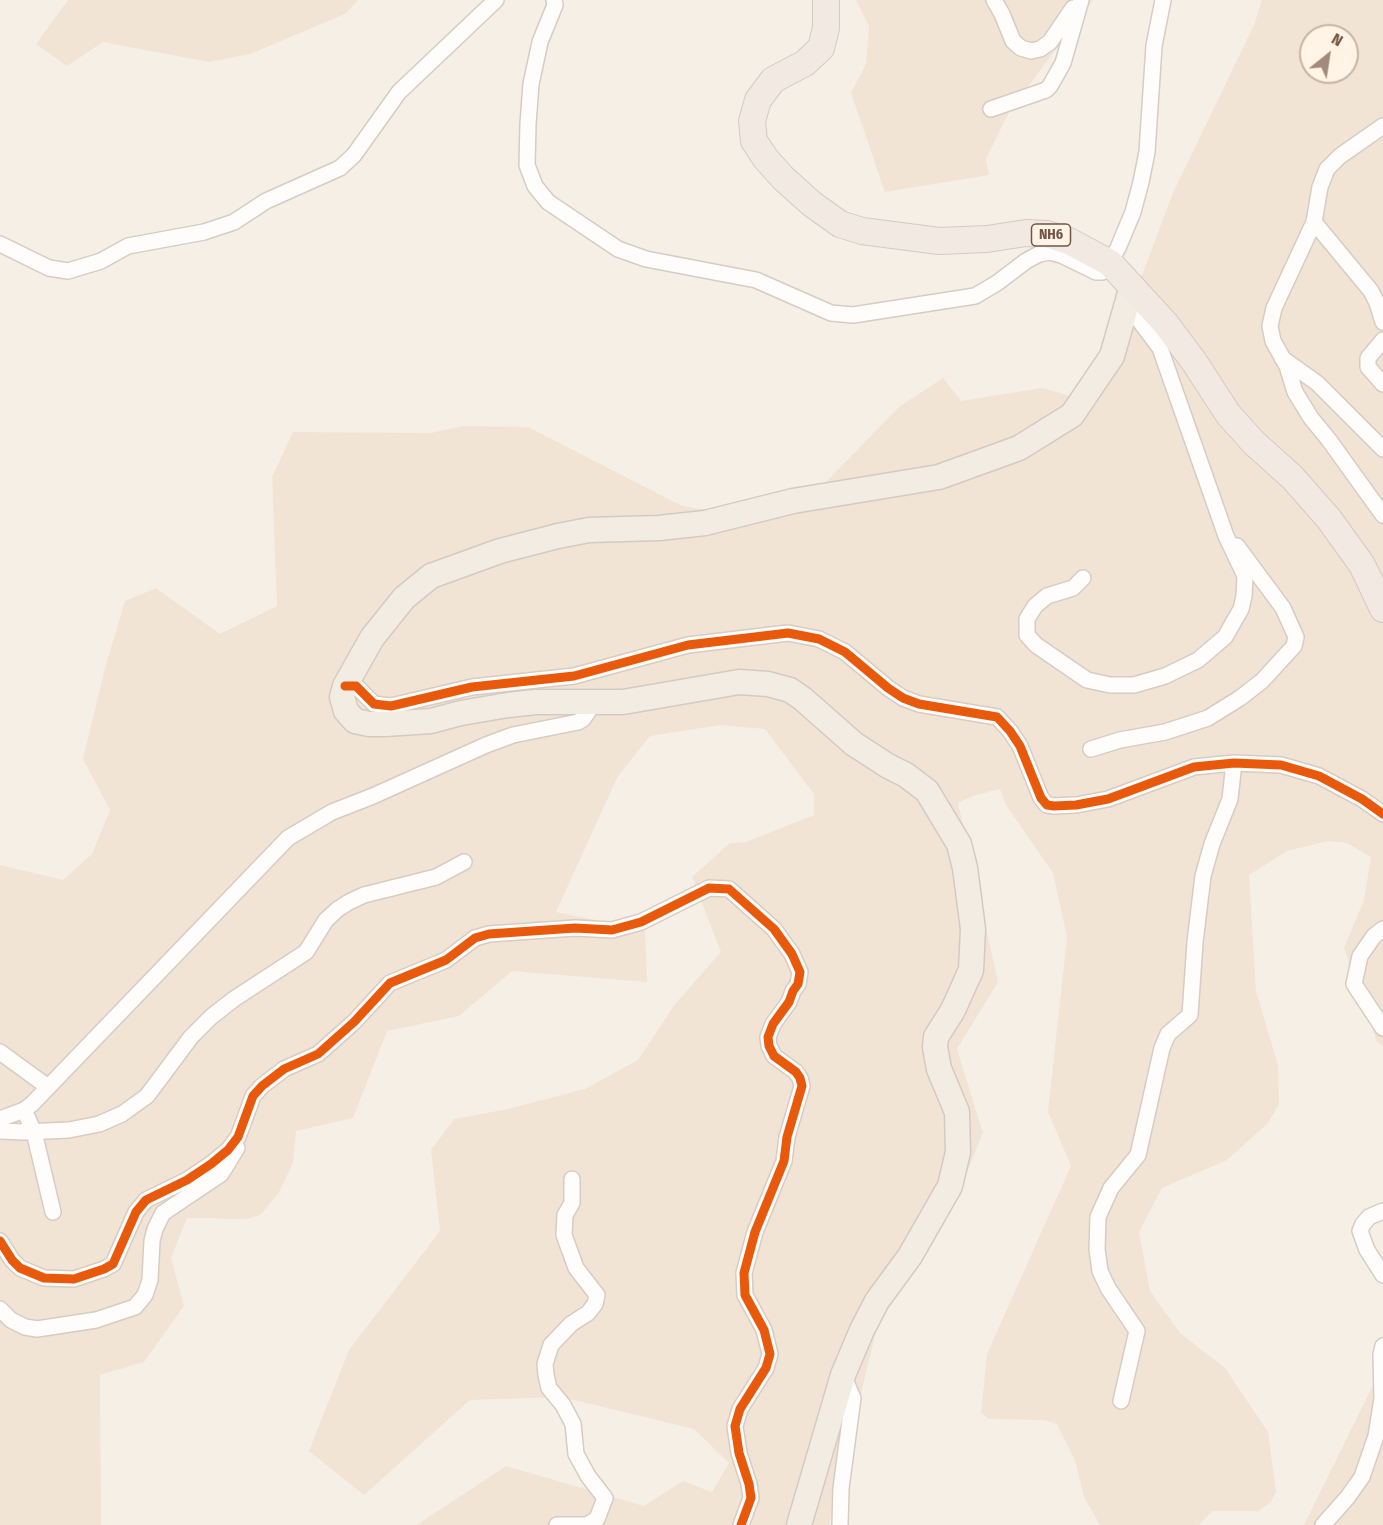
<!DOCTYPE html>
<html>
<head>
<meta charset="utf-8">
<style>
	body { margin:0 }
	#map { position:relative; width:1383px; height:1525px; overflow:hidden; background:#f6efe5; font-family:"Fira Sans Condensed",sans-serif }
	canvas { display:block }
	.north { position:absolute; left:1299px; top:24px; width:60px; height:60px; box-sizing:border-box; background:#fff4e5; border:2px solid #c7b4a5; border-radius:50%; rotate:30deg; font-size:16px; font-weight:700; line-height:24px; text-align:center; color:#745445 }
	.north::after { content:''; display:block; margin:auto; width:21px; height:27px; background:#a28a7d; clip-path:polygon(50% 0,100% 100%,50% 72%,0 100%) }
</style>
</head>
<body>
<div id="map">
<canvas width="1383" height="1525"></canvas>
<div class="north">N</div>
</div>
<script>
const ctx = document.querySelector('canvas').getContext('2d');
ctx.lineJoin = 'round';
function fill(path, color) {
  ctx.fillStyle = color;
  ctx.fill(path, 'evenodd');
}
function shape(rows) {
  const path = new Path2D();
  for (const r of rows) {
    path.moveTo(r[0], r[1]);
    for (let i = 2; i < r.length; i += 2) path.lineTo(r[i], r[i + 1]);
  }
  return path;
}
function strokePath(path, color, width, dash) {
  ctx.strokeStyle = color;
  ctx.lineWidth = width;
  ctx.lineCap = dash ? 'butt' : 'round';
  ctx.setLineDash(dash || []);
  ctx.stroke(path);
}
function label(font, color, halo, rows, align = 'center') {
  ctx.font = font + ' "Fira Sans Condensed",sans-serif';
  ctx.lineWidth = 5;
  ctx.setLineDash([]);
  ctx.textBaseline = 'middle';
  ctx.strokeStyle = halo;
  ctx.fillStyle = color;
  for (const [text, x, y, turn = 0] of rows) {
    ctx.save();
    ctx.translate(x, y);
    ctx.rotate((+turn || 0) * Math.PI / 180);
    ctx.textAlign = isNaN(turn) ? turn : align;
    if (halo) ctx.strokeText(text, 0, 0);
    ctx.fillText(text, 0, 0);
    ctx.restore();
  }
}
fill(shape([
	[68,0,358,0,345,14,250,54,209,62,103,42,67,66,36,44],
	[856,0,1093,0,1009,112,986,159,989,175,885,192,851,93,866,64,869,26],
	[1262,0,1383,0,1383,1046,1377,1042,1344,948,1364,900,1371,857,1347,843,1327,841,1287,851,1249,875,1256,991,1278,1065,1279,1104,1268,1123,1227,1160,1162,1188,1139,1232,1150,1291,1180,1333,1225,1368,1268,1432,1276,1492,1271,1502,1258,1511,1212,1511,1199,1525,1100,1525,1084,1497,1075,1460,1057,1424,1044,1420,989,1419,981,1413,987,1354,1071,1166,1048,1112,1067,937,1053,873,1006,805,1000,789,976,795,958,803,998,982,957,1049,983,1133,950,1213,881,1311,829,1525,417,1525,506,1466,644,1506,683,1481,712,1492,729,1463,694,1429,562,1397,470,1400,364,1495,309,1451,349,1350,440,1231,431,1150,454,1119,508,1109,585,1089,638,1060,675,1004,721,952,692,877,730,843,746,842,814,815,814,794,765,729,720,725,650,736,618,776,556,912,645,930,647,982,512,971,459,1016,387,1031,353,1118,296,1131,293,1163,278,1194,260,1215,248,1219,187,1218,171,1258,184,1306,144,1362,100,1375,101,1525,0,1525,0,865,63,880,92,854,110,810,83,759,105,668,125,601,156,588,220,634,277,606,272,477,293,432,431,433,463,426,528,427,682,506,715,511,821,487,899,407,943,378,961,401,1042,388,1081,399,1112,356,1172,195,1254,25],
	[1311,36,1347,36,1347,72,1311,72],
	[1383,1372,1383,1525,1304,1525,1377,1377]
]), '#f2e4d4');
const minor = shape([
	[554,0,555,5,540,42,531,84,528,124,527,165,535,186,548,202,618,249,646,259,756,280,831,313,853,315,975,296,997,283,1026,261,1039,254,1050,252,1061,255,1096,272,1102,272,1105,270,1118,248,1133,212,1141,182,1147,152,1154,46,1163,0],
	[994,0,1002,14,1013,41,1021,48,1031,51,1040,49,1050,42,1073,8],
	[991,109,1046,90,1050,86,1063,63,1081,0],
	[1383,126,1340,156,1327,169,1320,187,1314,222,1274,308,1270,326,1273,341,1287,366,1295,392,1311,418,1329,440,1383,515],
	[1314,222,1371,291,1377,303,1383,322],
	[0,244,49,268,68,271,101,261,128,246,204,232,234,222,266,201,340,168,354,155,399,92,496,0],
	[1383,340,1368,358,1368,367,1383,384],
	[1282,358,1317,383,1383,449],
	[1083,578,1073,588,1047,596,1035,606,1027,619,1027,635,1036,645,1087,680,1110,685,1134,685,1165,676,1198,660,1225,637,1241,609,1244,596,1245,576,1226,536,1160,348,1127,304],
	[345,686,356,686,374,704,391,706,472,687,574,676,688,645,788,633,819,639,845,652,888,688,903,698,919,704,997,717,1010,731,1020,746,1041,798,1047,805,1054,806,1076,805,1108,799,1194,767,1234,763,1281,765,1319,776,1362,799,1383,814],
	[1091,749,1120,740,1165,732,1208,718,1240,698,1262,681,1294,646,1296,637,1283,608,1237,546],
	[1383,929,1374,936,1360,956,1354,984,1383,1028],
	[0,1052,48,1087],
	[24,1110,34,1132,53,1212],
	[0,1119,24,1110,32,1104,288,838,332,812,373,796,486,745,513,735,578,722,583,719,594,703],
	[0,1131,24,1132,69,1130,99,1124,122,1114,147,1096,191,1037,211,1017,234,999,306,952,326,920,338,909,349,902,364,895,436,877,464,862],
	[1383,1211,1369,1217,1363,1224,1360,1231,1367,1250,1383,1275],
	[0,1241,12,1260,20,1268,44,1278,74,1279,104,1269,113,1264,136,1212,146,1200,187,1180,211,1164,228,1150,238,1137,253,1096,262,1086,284,1069,318,1054,354,1022,390,983,446,960,475,938,489,934,575,928,612,930,641,922,709,888,729,889,774,929,792,954,800,972,798,984,793,991,789,1002,773,1024,768,1037,769,1046,774,1056,796,1072,800,1078,802,1086,787,1137,784,1161,755,1232,744,1273,745,1295,764,1330,770,1354,766,1368,740,1409,735,1426,739,1453,749,1484,751,1498,741,1525],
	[0,1309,11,1320,25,1327,37,1329,96,1320,135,1307,145,1295,150,1280,152,1241,155,1229,163,1213,221,1174,237,1148],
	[1121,1401,1137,1331,1108,1288,1100,1271,1097,1249,1098,1217,1111,1188,1138,1155,1162,1048,1168,1034,1190,1015,1195,942,1203,876,1212,844,1230,799,1234,763],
	[557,1525,587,1525,597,1519,605,1498,588,1476,576,1454,573,1424,563,1405,549,1388,546,1375,545,1364,551,1345,571,1324,588,1313,595,1304,597,1295,576,1268,564,1235,565,1215,572,1203,572,1179],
	[840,1525,841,1488,853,1398,843,1375],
	[1323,1525,1347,1498,1362,1477,1376,1436,1382,1399,1381,1355,1383,1346]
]);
const primary = shape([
	[799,1525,843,1375,862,1330,877,1301,910,1256,950,1186,958,1152,957,1112,939,1069,935,1047,936,1037,953,1010,971,970,973,929,965,868,959,844,927,791,906,775,888,766,854,744,803,699,790,690,768,684,739,682,623,702,536,702,508,705,461,713,431,721,385,724,369,724,355,721,346,711,342,697,345,686,372,638,404,598,431,576,500,551,558,536,589,530,659,528,705,523,793,501,939,477,1019,448,1072,415,1112,356,1132,286]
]);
const trunk = shape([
	[826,0,826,28,821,48,805,63,773,80,758,100,752,121,754,141,766,159,783,178,812,204,840,224,862,231,939,241,987,239,1026,233,1047,234,1069,241,1110,263,1166,324,1195,363,1228,414,1254,443,1292,477,1329,519,1362,565,1383,609]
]);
strokePath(minor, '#d7ccc3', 18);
strokePath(primary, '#d5cac2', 27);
strokePath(trunk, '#d5cac2', 28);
strokePath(minor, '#fefdfb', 15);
strokePath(primary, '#f2ece2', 24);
strokePath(trunk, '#f2e9e2', 26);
strokePath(shape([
	[345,686,356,686,374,704,391,706,472,687,574,676,688,645,788,633,819,639,845,652,888,688,903,698,919,704,997,717,1010,731,1020,746,1041,798,1047,805,1054,806,1076,805,1108,799,1194,767,1234,763,1281,765,1319,776,1362,799,1383,814],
	[0,1241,12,1260,20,1268,44,1278,74,1279,104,1269,113,1264,136,1212,146,1200,187,1180,211,1164,228,1150,238,1137,253,1096,262,1086,284,1069,318,1054,354,1022,390,983,446,960,475,938,489,934,575,928,612,930,641,922,709,888,729,889,774,929,792,954,800,972,798,984,793,991,789,1002,773,1024,768,1037,769,1046,774,1056,796,1072,800,1078,802,1086,787,1137,784,1161,755,1232,744,1273,745,1295,764,1330,770,1354,766,1368,740,1409,735,1426,739,1453,749,1484,751,1498,741,1525]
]), '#e8590c', 9);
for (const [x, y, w] of [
	[1051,235,39]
]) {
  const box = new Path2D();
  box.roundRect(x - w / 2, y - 11, w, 22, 4.5);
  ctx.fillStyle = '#fff4e5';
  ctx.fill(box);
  strokePath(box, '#745445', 1.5);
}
label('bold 14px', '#745445', null, [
	["NH6",1051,235]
]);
</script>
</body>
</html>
